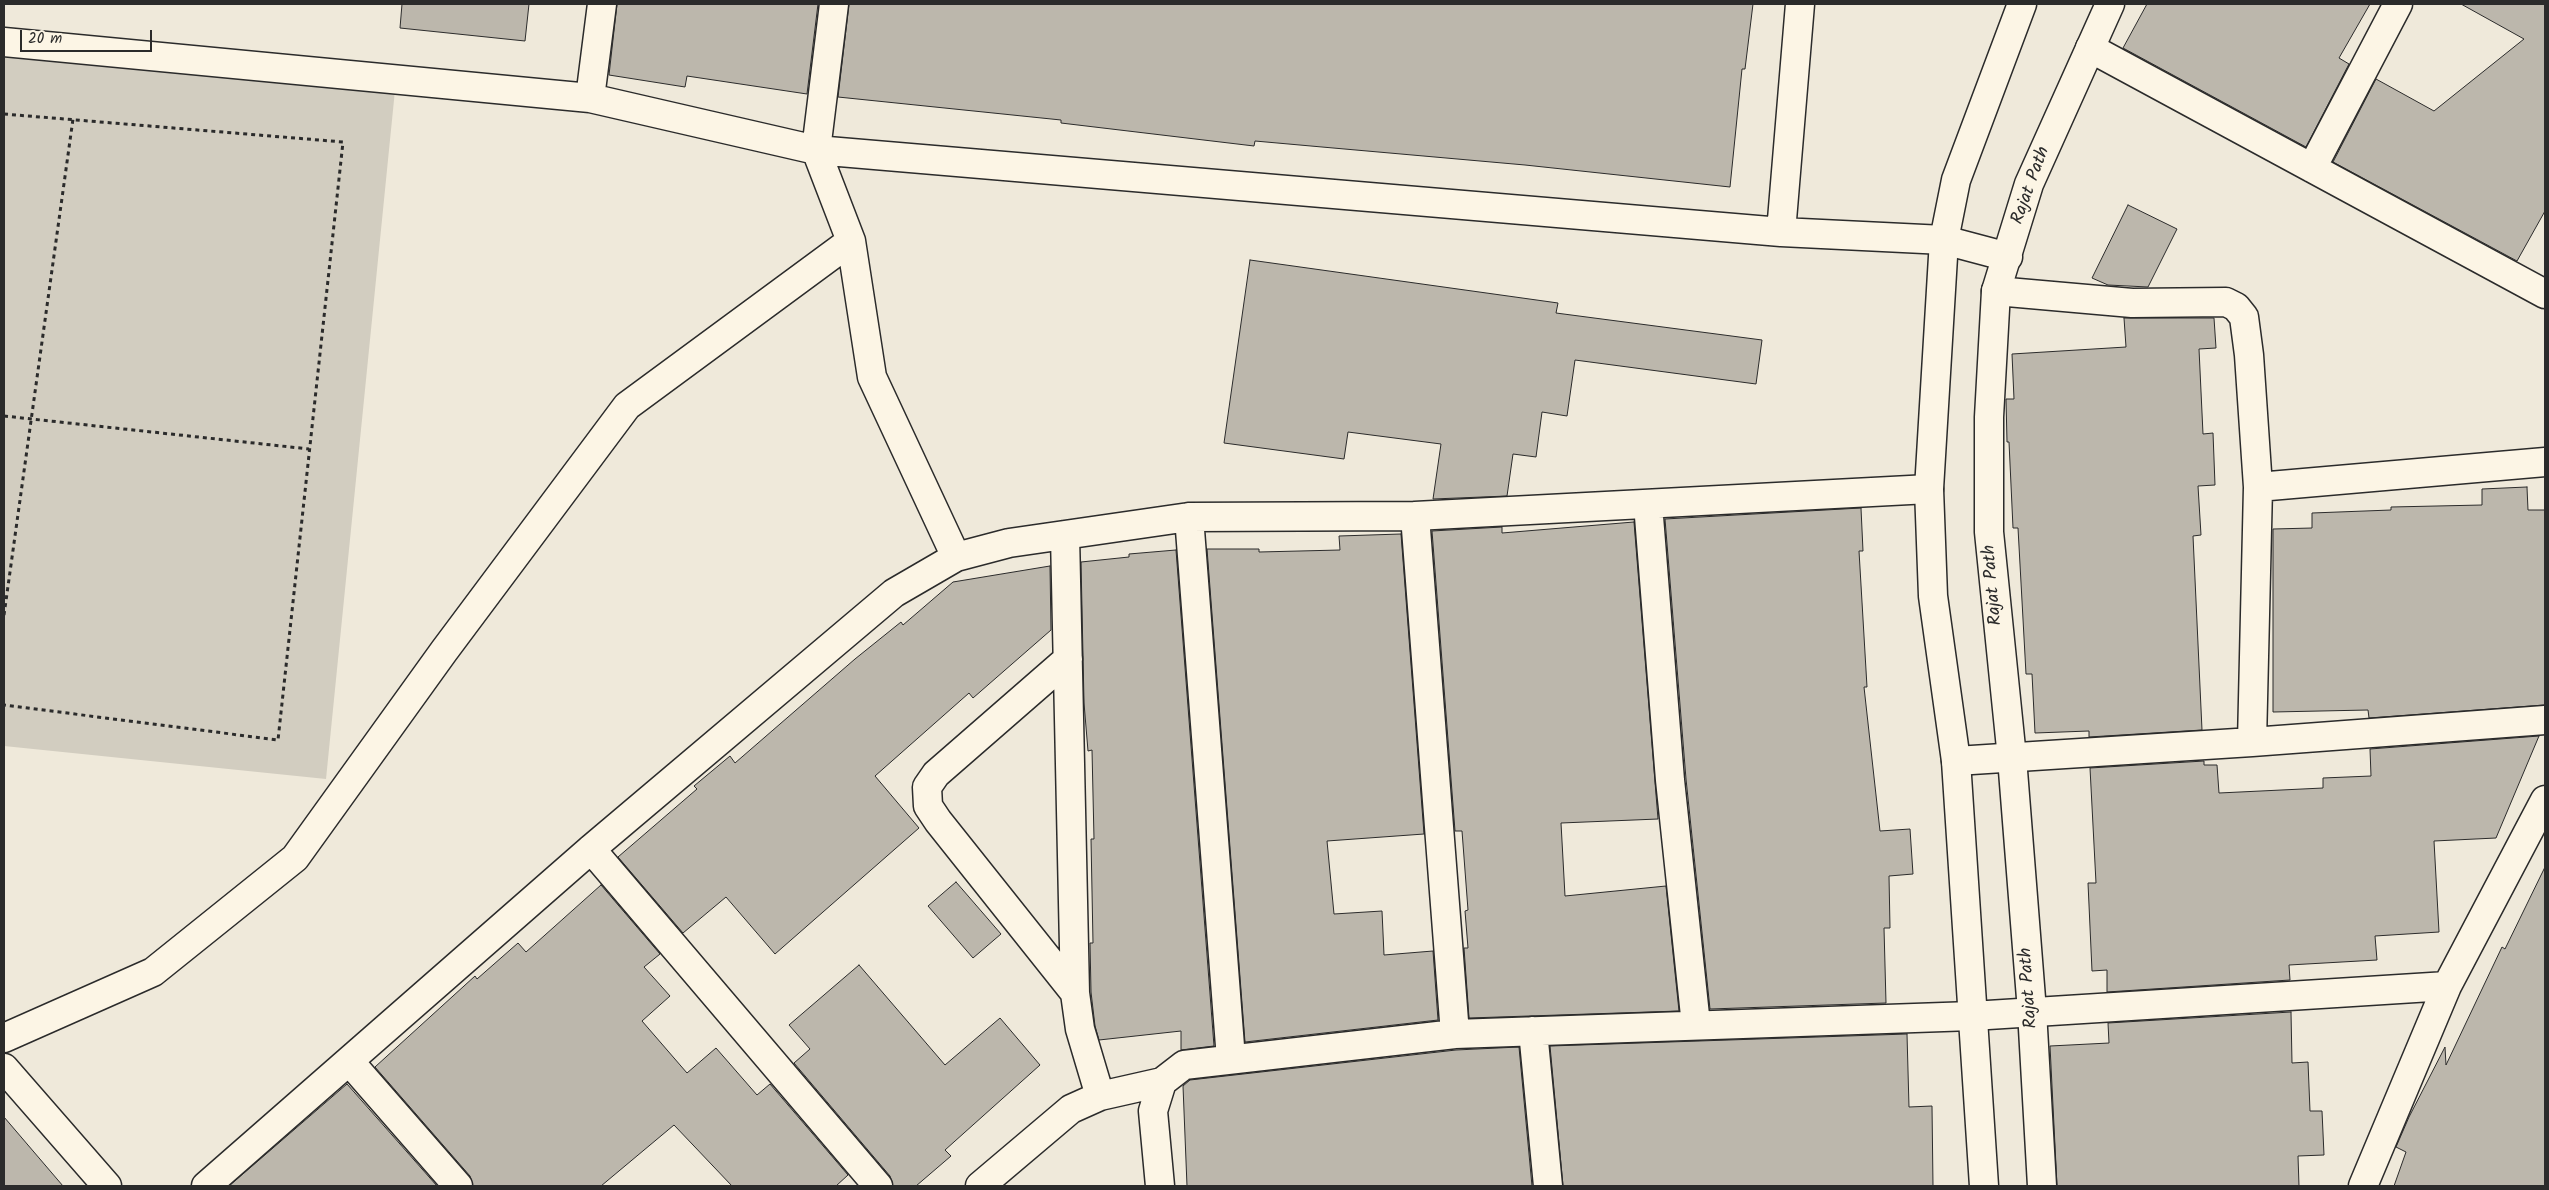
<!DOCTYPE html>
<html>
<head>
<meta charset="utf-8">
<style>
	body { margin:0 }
	#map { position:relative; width:2549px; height:1190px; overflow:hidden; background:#efe9da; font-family:Kalam,sans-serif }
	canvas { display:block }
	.frame { position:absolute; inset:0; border:5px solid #2b2b2b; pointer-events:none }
	.scale { position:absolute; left:20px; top:30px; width:132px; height:22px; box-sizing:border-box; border:2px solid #2b2b2b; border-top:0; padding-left:6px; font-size:15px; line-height:18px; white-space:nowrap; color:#2b2b2b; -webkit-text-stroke:4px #fcf5e5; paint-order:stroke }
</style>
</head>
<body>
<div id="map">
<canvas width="2549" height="1190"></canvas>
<div class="frame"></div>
<div class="scale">20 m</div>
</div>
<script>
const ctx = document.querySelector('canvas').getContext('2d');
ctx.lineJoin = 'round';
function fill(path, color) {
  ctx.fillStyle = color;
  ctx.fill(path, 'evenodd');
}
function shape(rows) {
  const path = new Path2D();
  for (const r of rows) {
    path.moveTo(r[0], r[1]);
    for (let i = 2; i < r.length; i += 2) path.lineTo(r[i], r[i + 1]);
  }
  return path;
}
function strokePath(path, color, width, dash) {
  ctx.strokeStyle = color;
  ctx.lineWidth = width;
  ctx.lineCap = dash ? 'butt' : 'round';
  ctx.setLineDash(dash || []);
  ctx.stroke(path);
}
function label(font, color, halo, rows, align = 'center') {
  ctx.font = font + ' Kalam,sans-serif';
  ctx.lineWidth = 4;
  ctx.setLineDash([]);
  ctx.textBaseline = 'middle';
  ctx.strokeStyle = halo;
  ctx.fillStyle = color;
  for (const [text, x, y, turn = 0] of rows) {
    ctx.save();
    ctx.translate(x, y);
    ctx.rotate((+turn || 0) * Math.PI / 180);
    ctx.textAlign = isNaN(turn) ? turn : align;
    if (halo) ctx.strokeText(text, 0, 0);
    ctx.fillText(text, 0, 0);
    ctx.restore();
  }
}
fill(shape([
	[4,42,396,80,326,779,4,746]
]), '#d2cdc0');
const building = shape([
	[402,4,529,4,525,41,400,28,402,4],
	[617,4,818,4,807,94,687,76,685,87,609,75,617,4],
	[849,4,1753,4,1745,69,1742,69,1730,187,1525,165,1322,147,1255,141,1254,146,1061,123,1061,120,838,97,849,4],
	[2147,4,2370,4,2339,58,2349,64,2306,147,2123,48,2147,4],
	[2461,4,2545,4,2545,211,2517,261,2333,162,2376,79,2434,111,2524,39,2461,4],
	[2128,205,2177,229,2148,287,2108,285,2092,278,2128,205],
	[1250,260,1558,303,1556,313,1762,340,1756,384,1575,360,1567,416,1542,412,1536,457,1513,454,1507,496,1433,499,1441,444,1348,432,1344,459,1224,443,1250,260],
	[2124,318,2214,318,2216,348,2199,349,2203,434,2213,433,2215,485,2198,486,2201,535,2193,536,2202,730,2089,737,2089,731,2035,733,2032,674,2026,674,2018,528,2013,528,2009,442,2007,442,2006,399,2014,399,2012,354,2126,347,2124,318],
	[2527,487,2528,510,2545,510,2545,705,2369,718,2368,710,2273,712,2273,529,2312,528,2312,513,2391,510,2391,507,2482,505,2482,489,2527,487],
	[1861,508,1863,551,1859,551,1867,687,1864,687,1880,831,1910,829,1913,874,1889,876,1890,928,1884,928,1886,1003,1710,1009,1686,779,1665,519,1861,508],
	[1634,522,1658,819,1561,823,1565,896,1666,886,1679,1011,1469,1018,1464,948,1468,948,1465,911,1468,910,1462,831,1455,831,1432,531,1502,527,1502,533,1634,522],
	[1401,534,1424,834,1327,841,1334,914,1382,911,1384,955,1433,951,1438,1020,1245,1042,1207,549,1259,549,1259,552,1340,550,1339,536,1401,534],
	[1176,550,1214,1046,1181,1050,1181,1031,1099,1040,1095,1026,1091,992,1090,943,1093,943,1091,839,1094,839,1092,750,1088,751,1084,703,1081,562,1129,557,1129,554,1176,550],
	[1050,566,1051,630,973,698,969,693,875,776,919,828,775,954,726,897,683,933,618,857,697,789,694,786,730,756,735,763,855,659,901,622,903,625,953,582,1050,566],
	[2539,736,2496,838,2434,841,2439,932,2375,936,2377,960,2289,965,2290,980,2107,992,2107,970,2092,971,2088,883,2096,883,2090,768,2204,761,2204,765,2217,765,2219,793,2323,788,2323,778,2371,776,2370,749,2539,736],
	[2545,867,2545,1186,2394,1186,2406,1152,2396,1147,2409,1117,2445,1047,2446,1065,2502,947,2505,949,2545,867],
	[956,882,1001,934,973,958,928,906,956,882],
	[601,885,660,954,644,967,670,996,642,1021,687,1073,716,1048,757,1095,770,1084,848,1175,836,1186,732,1186,674,1125,601,1186,473,1186,470,1176,375,1067,475,976,477,979,518,943,526,952,601,885],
	[859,965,945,1065,1000,1018,1040,1065,945,1150,951,1156,916,1186,893,1186,890,1176,794,1063,810,1049,789,1025,859,965],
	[2291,1012,2292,1063,2308,1062,2310,1111,2322,1111,2324,1155,2298,1156,2299,1186,2057,1186,2050,1046,2109,1043,2108,1023,2291,1012],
	[1907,1034,1909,1107,1932,1106,1933,1186,1563,1186,1550,1046,1907,1034],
	[1519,1047,1532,1186,1187,1186,1183,1086,1190,1080,1456,1050,1519,1047],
	[347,1084,437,1186,229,1186,347,1084],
	[4,1117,63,1186,4,1186,4,1117]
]);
fill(building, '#bcb7ac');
strokePath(building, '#2b2b2b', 1);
const minor = shape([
	[834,4,816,150,851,241,872,377,956,557],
	[4,42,590,98,816,150,1781,232,1944,240,2008,257],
	[2090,48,2545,294],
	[590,98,602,4],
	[2312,168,2398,4],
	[1781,232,1800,4],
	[1996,291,2132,303,2226,302,2236,307,2244,317,2249,355,2258,487,2252,742],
	[2258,487,2545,462],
	[1648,504,1670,780,1696,1025],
	[1415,516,1455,1034],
	[1189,517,1231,1059],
	[1065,535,1075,993,1080,1029,1100,1096],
	[1068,659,936,774,927,787,928,806,938,821,1075,993],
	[1956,761,2252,742,2545,720],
	[591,849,878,1186],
	[1533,1031,1548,1186],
	[4,1038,153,972,295,858,444,651,627,406,851,241],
	[349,1061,458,1186],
	[4,1068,107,1186],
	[206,1186,591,849,894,593,956,557,1009,543,1189,517,1415,516,1929,489],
	[980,1186,1071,1109,1100,1096,1162,1082],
	[1160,1186,1153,1111,1162,1082,1184,1065,1455,1034,1972,1016,2447,986],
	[2363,1186,2447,986,2545,800]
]);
const tertiary = shape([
	[1984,1186,1956,761,1933,596,1929,489,1944,240,1956,180,2022,4],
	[2042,1186,2032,1011,2012,758,1989,532,1989,417,1996,291,2029,184,2110,4]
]);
strokePath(minor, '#2b2b2b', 31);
strokePath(tertiary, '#2b2b2b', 31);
strokePath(shape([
	[4,114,343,142,278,740,4,705],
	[4,416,309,449],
	[4,615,73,119]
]), '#2b2b2b', 3, [4, 4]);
strokePath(minor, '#fcf5e5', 28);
strokePath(tertiary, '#fcf5e5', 28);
label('18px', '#2b2b2b', '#fcf5e5', [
	["Rajat Path",2032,186,-70],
	["Rajat Path",1994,585,-95],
	["Rajat Path",2030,988,-94]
]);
</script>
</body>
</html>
